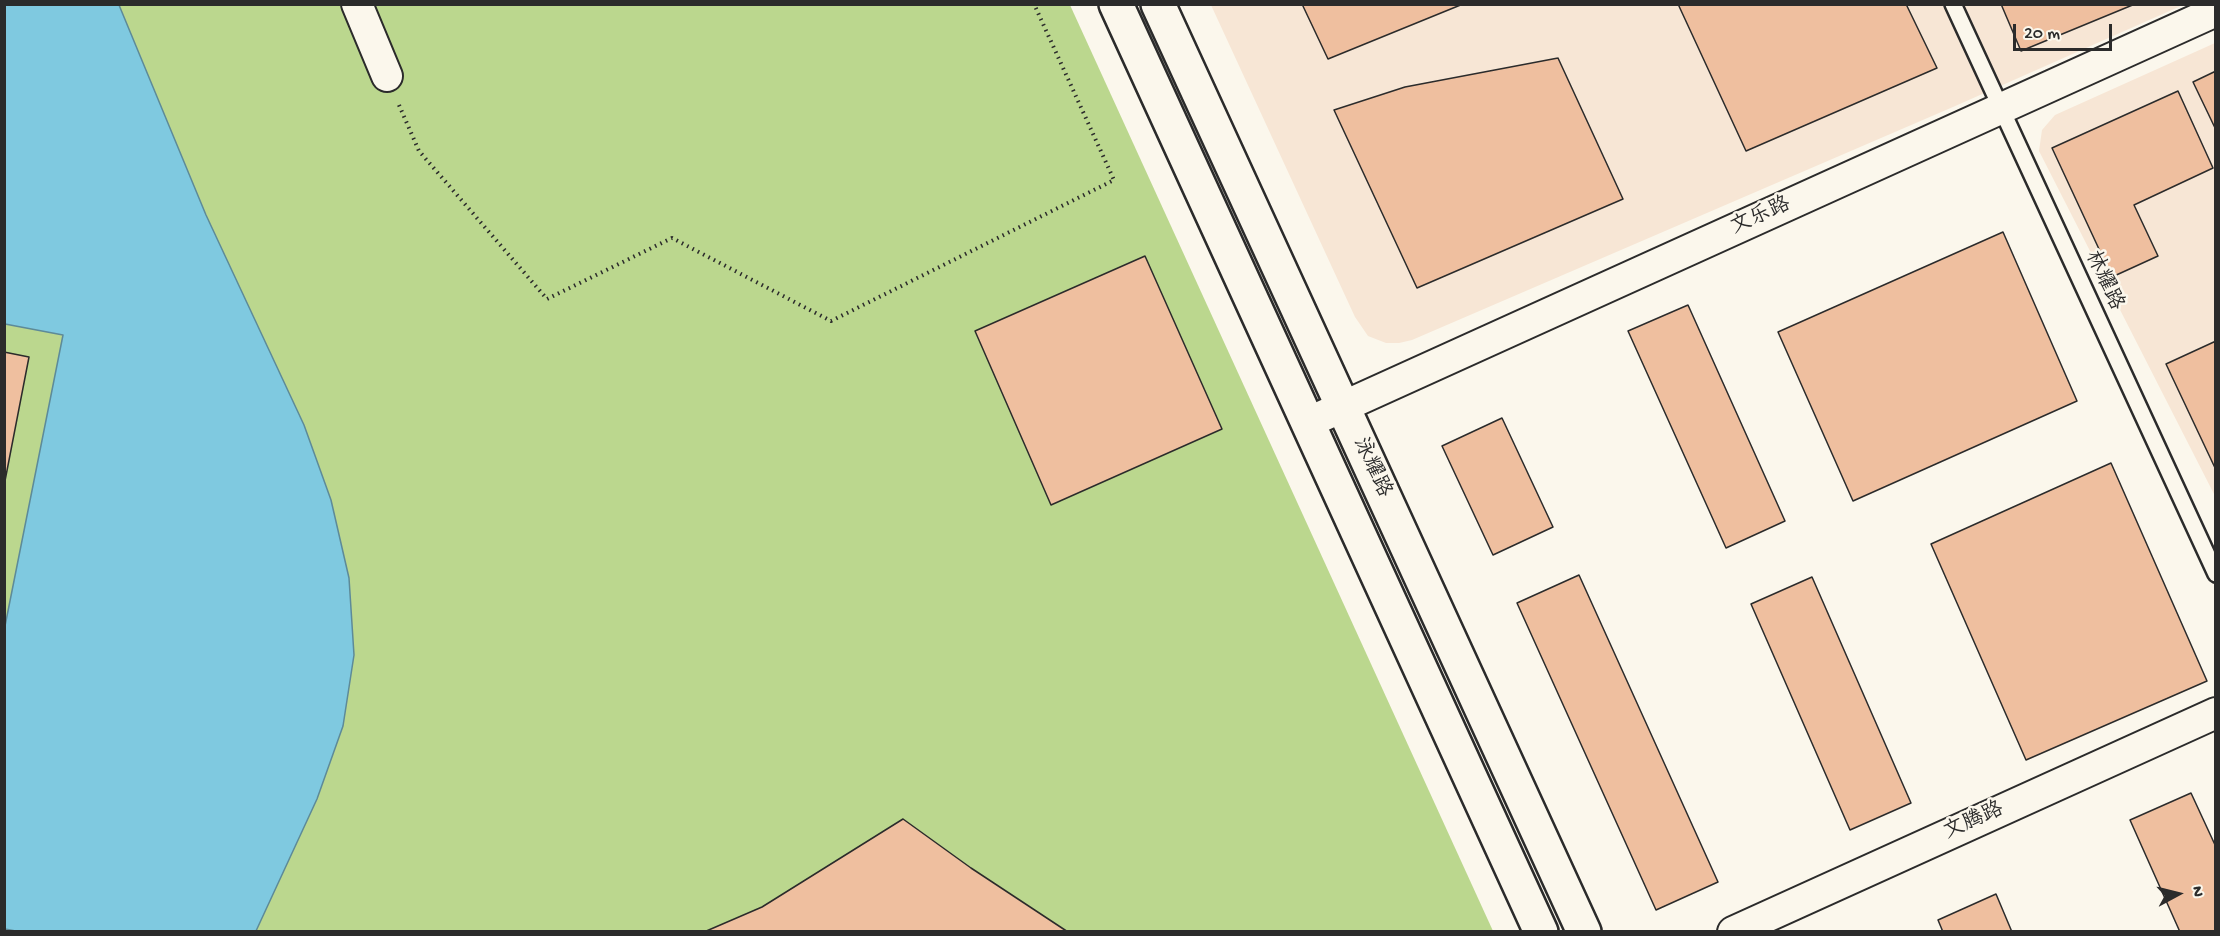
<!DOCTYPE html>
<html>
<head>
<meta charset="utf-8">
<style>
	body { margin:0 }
	#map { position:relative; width:2220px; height:936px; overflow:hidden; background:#fbf7ec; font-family:"Gochi Hand",sans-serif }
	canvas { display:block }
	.frame { position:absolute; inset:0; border:6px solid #2b2b2b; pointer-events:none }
	.north { position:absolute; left:2148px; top:864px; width:60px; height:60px; -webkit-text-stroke:4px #fbf7ec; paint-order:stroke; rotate:83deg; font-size:16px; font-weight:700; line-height:24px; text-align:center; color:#2b2b2b }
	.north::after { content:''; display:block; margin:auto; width:21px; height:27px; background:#2b2b2b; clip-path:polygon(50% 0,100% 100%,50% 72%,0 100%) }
	.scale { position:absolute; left:2013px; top:24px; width:99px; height:27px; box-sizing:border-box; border:3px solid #2b2b2b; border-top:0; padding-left:8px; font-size:18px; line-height:21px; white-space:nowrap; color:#2b2b2b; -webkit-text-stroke:4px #fbf7ec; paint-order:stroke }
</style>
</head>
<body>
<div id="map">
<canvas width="2220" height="936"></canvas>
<div class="frame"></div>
<div class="north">N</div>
<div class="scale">20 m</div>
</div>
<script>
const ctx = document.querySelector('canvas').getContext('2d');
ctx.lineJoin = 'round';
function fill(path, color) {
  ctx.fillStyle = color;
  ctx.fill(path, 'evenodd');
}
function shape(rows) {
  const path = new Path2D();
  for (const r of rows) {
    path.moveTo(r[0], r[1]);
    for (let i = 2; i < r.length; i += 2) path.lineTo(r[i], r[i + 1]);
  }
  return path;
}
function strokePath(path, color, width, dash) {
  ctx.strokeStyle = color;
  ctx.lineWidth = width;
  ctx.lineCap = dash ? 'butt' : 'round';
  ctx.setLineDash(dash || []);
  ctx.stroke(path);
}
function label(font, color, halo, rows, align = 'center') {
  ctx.font = font + ' "Gochi Hand","LXGW WenKai TC",sans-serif';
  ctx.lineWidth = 5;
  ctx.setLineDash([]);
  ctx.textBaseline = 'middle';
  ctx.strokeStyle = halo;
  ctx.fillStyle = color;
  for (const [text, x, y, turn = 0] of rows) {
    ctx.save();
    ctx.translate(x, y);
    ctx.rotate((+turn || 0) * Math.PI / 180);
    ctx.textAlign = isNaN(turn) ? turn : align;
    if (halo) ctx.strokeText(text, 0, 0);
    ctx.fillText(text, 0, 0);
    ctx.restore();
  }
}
fill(shape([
	[1211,5,2183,5,1953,107,1412,340,1399,343,1386,343,1368,336,1355,317],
	[2215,43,2215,496,2039,151,2042,130,2055,115]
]), '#f7e6d5');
fill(shape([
	[5,4,1070,5,1493,931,5,932]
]), '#bbd78e');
const water = shape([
	[4,5,119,5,206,215,304,425,331,500,349,578,354,655,343,726,317,799,256,931,21,932,5,929,5,626,63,335,5,324,4,5]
]);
fill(water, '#7fc9e0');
strokePath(water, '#5d8a98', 1.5);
const building = shape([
	[1302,4,1463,4,1328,59,1302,4],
	[1678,4,1906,4,1937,68,1746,151,1678,4],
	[2001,4,2135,4,2021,51,2001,4],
	[1558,58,1623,199,1417,288,1334,110,1405,87,1558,58],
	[2216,71,2216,130,2193,82,2216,71],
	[2178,91,2213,168,2134,205,2158,256,2112,277,2052,148,2178,91],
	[2003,232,2077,401,1853,501,1778,332,2003,232],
	[1145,256,1222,429,1051,505,975,331,1145,256],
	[1688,305,1785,521,1726,548,1628,331,1688,305],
	[2216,341,2216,470,2166,364,2216,341],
	[4,352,29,357,4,486,4,352],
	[1502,418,1553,527,1493,555,1442,446,1502,418],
	[2111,463,2207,681,2026,760,1931,544,2111,463],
	[1579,575,1718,882,1656,910,1517,603,1579,575],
	[1812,577,1911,803,1850,830,1751,604,1812,577],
	[2191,793,2216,847,2216,932,2180,932,2130,820,2191,793],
	[903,819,971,868,1068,932,704,932,762,907,903,819],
	[1996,894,2012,932,1943,932,1938,920,1996,894]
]);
fill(building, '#efbf9f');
strokePath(building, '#2b2b2b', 1.5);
const lane = shape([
	[1953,4,2216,574]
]);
const street = shape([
	[357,4,387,76],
	[1307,423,2216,11],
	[1733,932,2216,713]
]);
const secondary = shape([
	[1116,4,1541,932],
	[1158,4,1584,932]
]);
strokePath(lane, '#2b2b2b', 20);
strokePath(street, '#2b2b2b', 34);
strokePath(secondary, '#2b2b2b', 38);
strokePath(shape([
	[399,105,419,151,547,299,672,238,831,321,1114,180,1034,4]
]), '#2b2b2b', 4, [1.5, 4.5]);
strokePath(lane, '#fbf7ec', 15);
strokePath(street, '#fbf7ec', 30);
strokePath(secondary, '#fbf7ec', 33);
label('21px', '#2b2b2b', '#fbf7ec', [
	["文乐路",1761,217,-24],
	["林耀路",2103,281,65],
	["泳耀路",1371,468,65],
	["文腾路",1974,822,-24]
]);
</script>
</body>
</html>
